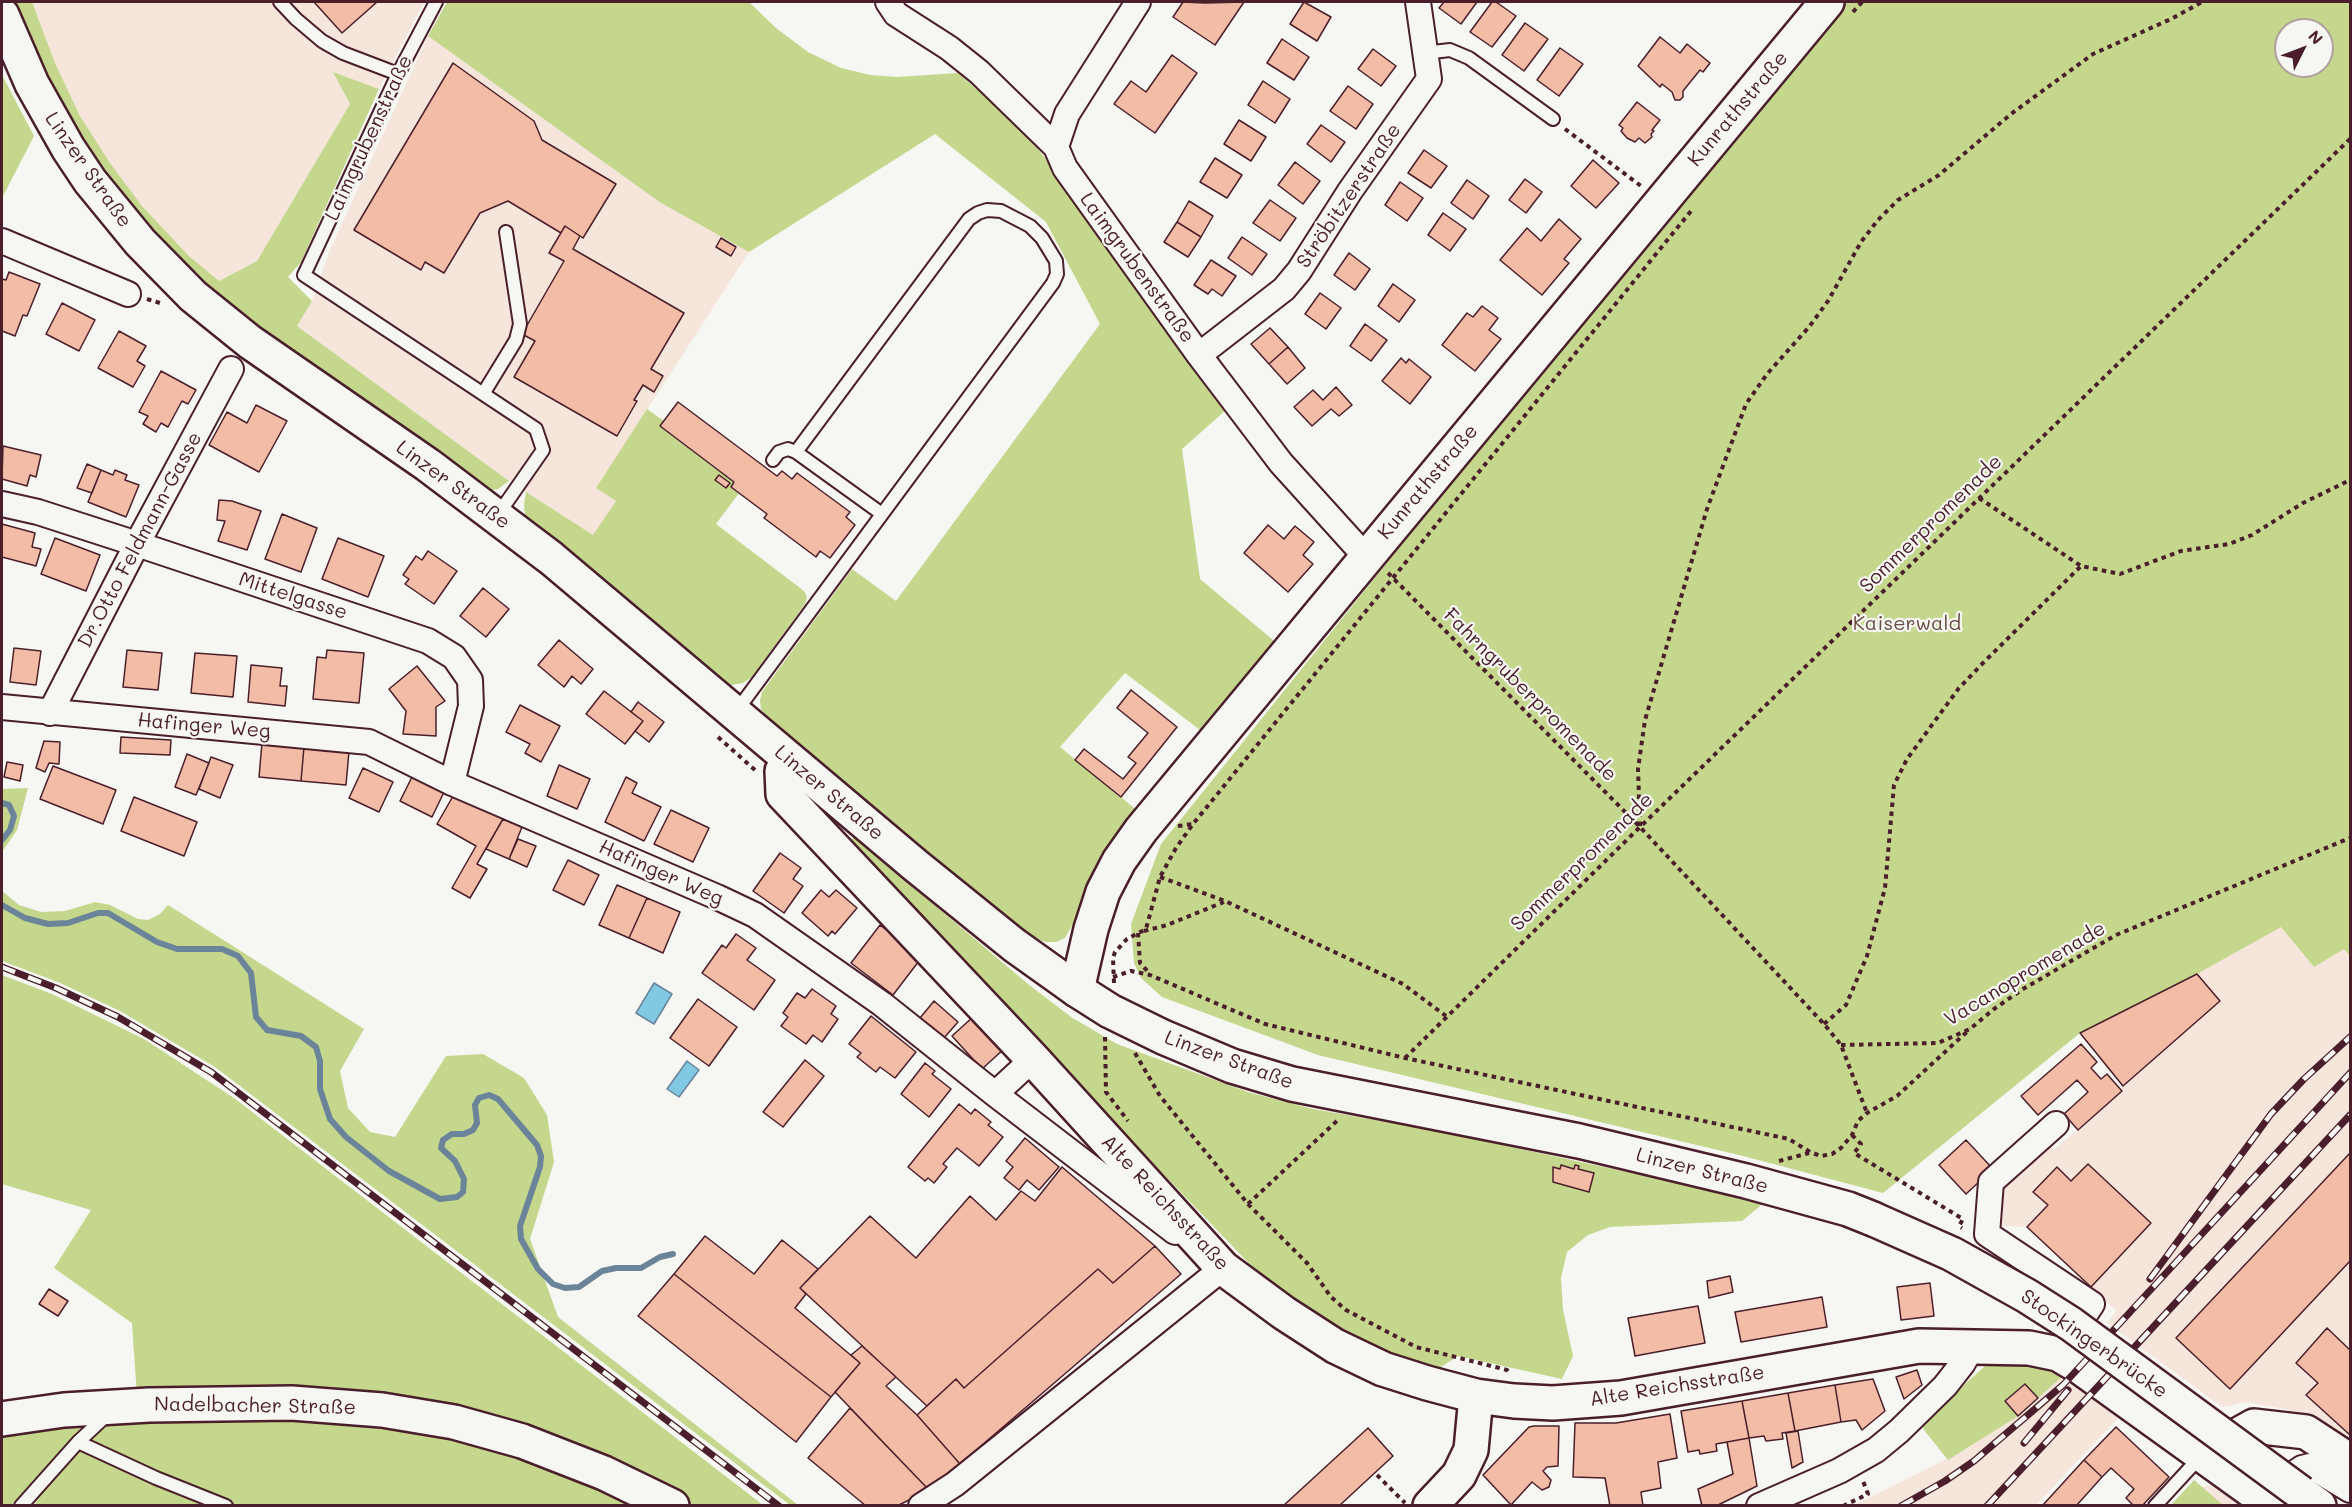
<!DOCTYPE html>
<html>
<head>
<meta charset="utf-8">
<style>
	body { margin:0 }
	#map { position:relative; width:2352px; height:1507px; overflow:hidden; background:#f6f6f2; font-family:Mali,sans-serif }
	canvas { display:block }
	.frame { position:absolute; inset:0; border:3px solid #4a1f2b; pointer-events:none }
	.north { position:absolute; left:2274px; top:18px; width:60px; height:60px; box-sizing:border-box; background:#f6f6f2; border:2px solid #b1a0a2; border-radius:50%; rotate:48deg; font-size:16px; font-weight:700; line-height:24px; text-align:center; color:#4a1f2b }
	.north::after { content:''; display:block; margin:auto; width:21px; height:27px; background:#4a1f2b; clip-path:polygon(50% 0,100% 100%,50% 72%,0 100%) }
</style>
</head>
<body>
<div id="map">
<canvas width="2352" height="1507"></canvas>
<div class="frame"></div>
<div class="north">N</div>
</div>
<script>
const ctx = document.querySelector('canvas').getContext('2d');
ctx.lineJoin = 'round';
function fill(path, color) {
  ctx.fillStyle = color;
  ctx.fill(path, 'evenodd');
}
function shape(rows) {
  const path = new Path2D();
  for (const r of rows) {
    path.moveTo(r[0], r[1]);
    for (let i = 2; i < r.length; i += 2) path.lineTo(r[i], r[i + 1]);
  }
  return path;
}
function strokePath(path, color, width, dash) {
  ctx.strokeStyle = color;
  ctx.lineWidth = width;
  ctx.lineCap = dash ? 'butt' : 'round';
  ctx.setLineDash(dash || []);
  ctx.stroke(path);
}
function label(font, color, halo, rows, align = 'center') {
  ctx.font = font + ' Mali,sans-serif';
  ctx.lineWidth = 4.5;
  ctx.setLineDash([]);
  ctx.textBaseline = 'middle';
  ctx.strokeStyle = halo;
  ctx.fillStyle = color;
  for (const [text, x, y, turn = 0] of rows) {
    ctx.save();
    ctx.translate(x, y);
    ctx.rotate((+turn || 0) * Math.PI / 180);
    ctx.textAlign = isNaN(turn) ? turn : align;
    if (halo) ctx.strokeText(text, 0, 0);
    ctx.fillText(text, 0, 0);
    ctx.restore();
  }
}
fill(shape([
	[32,2,424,2,379,89,333,72,350,104,257,261,219,281,189,256,142,206,110,163,80,116,55,63],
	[428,36,661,203,749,252,597,487,616,501,593,536,509,481,297,326,312,301,329,252],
	[2281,926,2314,967,2344,948,2350,956,2350,1445,2299,1412,2247,1402,2222,1407,2107,1323,2116,1311,2028,1227,1999,1226,2002,1181,2046,1142,2054,1150,2122,1091,2122,1086,2080,1033,2197,974],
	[2064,1375,2119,1417,2036,1505,1852,1506,1967,1449],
	[2215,1484,2243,1505,2171,1506,2185,1489]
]), '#f5e5db');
fill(shape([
	[10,2,32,2,55,63,80,116,110,163,142,206,189,256,219,281,257,261,350,104,333,72,379,89,301,262,288,277,312,301,297,326,509,481,498,489,488,491,273,345,173,261,78,141],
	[447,2,749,2,776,28,808,52,841,68,870,75,897,77,958,73,1004,113,1038,149,1094,221,1226,410,1182,449,1200,579,1279,645,1204,733,1125,673,1060,747,1139,812,1096,871,1085,892,1078,915,1065,938,1056,942,1045,942,1033,937,950,877,887,824,847,784,768,718,761,709,760,701,762,692,852,569,896,601,1100,324,1046,222,935,134,749,252,661,203,428,36],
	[1842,2,2350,2,2350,956,2344,949,2314,967,2281,927,2197,974,2080,1033,1883,1193,1743,1156,1318,1055,1162,997,1141,978,1134,963,1131,924,1161,844,1671,209],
	[2286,30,2322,30,2322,66,2286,66],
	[2,75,34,136,2,198],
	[647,409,664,421,660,426,734,482,731,487,739,493,716,524,804,591,807,597,805,604,752,677,743,683,731,685,716,679,531,527,525,516,524,505,526,492,593,535,616,501,596,488],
	[28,788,17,830,2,852,2,789],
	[854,837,1028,984,1071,1017,1117,1044,1248,1092,1313,1109,1438,1131,1765,1202,1742,1221,1610,1227,1588,1235,1567,1252,1561,1278,1563,1310,1573,1356,1562,1379,1458,1356,1436,1370,1363,1345,1324,1324,1263,1278,847,844],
	[2,891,19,905,41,912,65,911,95,902,110,905,138,919,148,920,160,914,168,905,364,1029,340,1071,348,1108,370,1132,395,1137,446,1056,483,1054,524,1078,547,1115,554,1162,530,1239,558,1317,798,1505,790,1505,215,1067,120,1011,58,982,2,961],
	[2,975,52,994,144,1039,234,1098,763,1505,694,1505,564,1445,137,1396,132,1323,54,1268,91,1210,2,1184],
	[2026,1362,2044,1366,2064,1375,2038,1398,2024,1384,2005,1401,2018,1416,1948,1460,1924,1430,1922,1423,1985,1366],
	[247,1412,452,1431,646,1505,33,1506,37,1501,25,1490,12,1505,2,1505,2,1428],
	[2194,1480,2223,1505,2171,1505]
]), '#c4d78c');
const water = shape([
	[654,983,672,994,654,1024,636,1013,654,983],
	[687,1061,699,1070,679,1097,667,1089,687,1061]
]);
fill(water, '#81c8e2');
strokePath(water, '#6b8499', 1.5);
strokePath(shape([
	[2,803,9,805,14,816,10,830,2,840],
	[2,905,25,918,48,924,68,923,98,913,108,913,157,942,177,949,222,949,238,956,251,973,256,1017,267,1030,301,1036,316,1047,320,1061,320,1089,330,1119,346,1137,389,1171,440,1199,457,1197,463,1192,464,1179,455,1161,441,1148,443,1140,452,1134,464,1134,473,1130,477,1123,475,1105,479,1098,489,1095,498,1099,537,1145,541,1156,540,1167,520,1226,521,1239,538,1269,553,1284,565,1288,579,1287,602,1271,616,1268,641,1268,660,1257,673,1254]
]), '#6b8499', 6);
const building = shape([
	[314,2,377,2,342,33,314,2],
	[1183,2,1205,3,1244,2,1215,45,1173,17,1183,2],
	[1304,2,1331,17,1317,41,1290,24,1304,2],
	[1444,2,1477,2,1461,24,1439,8,1444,2],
	[1492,2,1496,2,1516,16,1492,47,1470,32,1492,2],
	[1525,23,1548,39,1524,71,1502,55,1525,23],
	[1660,37,1680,53,1687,44,1710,63,1703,72,1700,70,1683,91,1683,97,1680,100,1675,100,1672,92,1662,84,1660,87,1638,66,1660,37],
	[1282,39,1309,57,1294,80,1267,63,1282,39],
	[1560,48,1583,64,1559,96,1537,80,1560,48],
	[1373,49,1396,66,1381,86,1358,69,1373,49],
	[1172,55,1197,73,1155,133,1114,104,1131,81,1146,92,1172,55],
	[453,63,534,121,542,140,616,184,583,238,565,226,561,233,508,201,480,213,444,273,425,262,421,270,354,230,453,63],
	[1263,81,1290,99,1275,123,1248,105,1263,81],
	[1348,86,1373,104,1356,129,1330,111,1348,86],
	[1637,102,1660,120,1652,130,1654,131,1651,134,1652,137,1645,143,1639,138,1635,142,1627,138,1621,131,1623,128,1619,125,1637,102],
	[1239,120,1266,137,1251,161,1224,144,1239,120],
	[1321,125,1345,142,1331,162,1307,144,1321,125],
	[1424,150,1447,166,1431,188,1408,173,1424,150],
	[1215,158,1242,175,1227,198,1200,182,1215,158],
	[1593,160,1619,183,1596,208,1571,186,1593,160],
	[1295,162,1320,181,1303,204,1278,185,1295,162],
	[1525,179,1542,192,1526,213,1509,200,1525,179],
	[1467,180,1489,196,1473,219,1451,203,1467,180],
	[1400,182,1423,198,1407,221,1385,205,1400,182],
	[1270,200,1296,218,1280,241,1253,223,1270,200],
	[1189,201,1213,216,1201,237,1177,222,1189,201],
	[1443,213,1466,229,1450,251,1428,235,1443,213],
	[1559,219,1581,239,1564,259,1569,263,1542,295,1500,260,1527,228,1541,241,1559,219],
	[1177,222,1201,237,1188,257,1164,242,1177,222],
	[565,226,580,236,573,249,684,313,651,369,663,376,654,392,643,385,634,400,637,401,617,436,514,377,535,341,522,334,564,261,549,253,565,226],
	[1242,237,1267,254,1252,275,1228,258,1242,237],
	[721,238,736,247,731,256,716,247,721,238],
	[1349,253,1370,269,1355,290,1334,275,1349,253],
	[1211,260,1236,276,1222,296,1212,289,1208,294,1194,285,1211,260],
	[9,272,40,284,27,316,23,315,15,336,2,331,2,279,6,280,9,272],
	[1393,284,1415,300,1399,322,1378,306,1393,284],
	[1320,293,1341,308,1326,329,1305,314,1320,293],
	[62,303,95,320,79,351,46,334,62,303],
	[1482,306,1498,318,1489,330,1501,339,1475,371,1442,345,1467,313,1473,317,1482,306],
	[1365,324,1387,340,1371,361,1350,346,1365,324],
	[1270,328,1288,347,1269,364,1251,344,1270,328],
	[119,331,146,346,137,361,145,366,133,387,98,368,119,331],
	[1288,347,1305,368,1287,384,1269,364,1288,347],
	[1401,358,1406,363,1409,359,1431,377,1410,404,1382,381,1401,358],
	[161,371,196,390,188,404,182,401,168,427,161,423,156,432,143,424,148,416,139,412,161,371],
	[1336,387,1352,405,1339,416,1331,409,1312,426,1294,407,1313,390,1323,400,1336,387],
	[678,402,777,476,782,471,792,479,797,473,850,512,846,517,855,525,830,558,820,551,816,557,764,518,767,514,731,487,734,482,660,426,678,402],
	[256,405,287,421,259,472,209,445,227,412,247,423,256,405],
	[3,446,41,455,36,477,30,475,27,486,2,479,3,446],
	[87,464,101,470,92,493,77,488,87,464],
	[101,470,113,475,115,470,127,475,125,480,139,485,126,517,88,502,101,470],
	[719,475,730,483,726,488,715,480,719,475],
	[219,500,232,501,261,511,247,550,218,541,225,521,217,520,219,500],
	[282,514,317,528,301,572,265,559,282,514],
	[2,524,35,533,32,547,41,549,36,566,2,557,2,524],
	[1268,525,1284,539,1295,526,1314,542,1303,555,1313,564,1288,592,1244,553,1268,525],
	[55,538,100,555,86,591,41,574,55,538],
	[338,538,384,556,368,597,322,579,338,538],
	[428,551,457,571,434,604,405,584,409,579,403,575,416,556,422,560,428,551],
	[483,588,509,609,486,637,460,616,483,588],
	[559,640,593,669,581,684,572,676,564,687,538,665,559,640],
	[14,648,41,651,36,685,10,682,14,648],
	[127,650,162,653,158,690,123,687,127,650],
	[327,650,364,653,359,703,313,699,317,657,326,658,327,650],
	[195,653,237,656,233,697,191,693,195,653],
	[251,665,282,668,280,686,287,686,285,706,248,702,251,665],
	[417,666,445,701,436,707,436,736,403,734,406,711,389,689,417,666],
	[1131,690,1177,727,1121,797,1075,760,1084,749,1123,779,1136,763,1128,757,1148,733,1117,708,1131,690],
	[604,691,643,721,625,744,586,714,604,691],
	[638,702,664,722,649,742,635,731,643,721,631,712,638,702],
	[520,705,560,726,541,762,525,753,530,744,506,732,520,705],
	[121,737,171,740,170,755,120,753,121,737],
	[44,741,60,742,59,764,49,763,45,772,36,768,44,741],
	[262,743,304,747,301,781,259,777,262,743],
	[304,747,349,751,346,785,301,781,304,747],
	[187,754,209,763,196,795,175,787,187,754],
	[211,757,233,765,220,798,199,789,211,757],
	[7,762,23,765,20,781,4,777,7,762],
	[559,765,590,779,577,809,547,796,559,765],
	[53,766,116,790,103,824,40,799,53,766],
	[363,768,393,782,379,812,349,798,363,768],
	[414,773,446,788,432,817,400,801,414,773],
	[626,777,637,783,632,793,661,807,644,841,605,822,626,777],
	[456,791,503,819,477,864,487,869,470,898,452,888,476,846,437,824,456,791],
	[134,797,197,822,184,856,121,831,134,797],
	[671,810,709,828,693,862,654,844,671,810],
	[503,819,522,827,509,859,486,849,503,819],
	[518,839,536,846,527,867,509,859,518,839],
	[780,853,801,868,793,879,803,886,784,913,753,891,780,853],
	[568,860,599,875,584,905,553,890,568,860],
	[617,885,647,898,629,938,599,925,617,885],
	[821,890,829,897,836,890,857,908,835,934,832,931,828,936,802,913,821,890],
	[647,898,680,912,663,953,629,938,647,898],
	[880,925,922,957,893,995,851,963,880,925],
	[736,934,756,948,747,960,775,980,754,1010,702,973,722,945,726,948,736,934],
	[2197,974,2220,1001,2123,1086,2080,1033,2197,974],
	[812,989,836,1006,831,1014,838,1019,822,1042,813,1035,806,1044,781,1026,788,1017,783,1013,797,993,805,998,812,989],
	[698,999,737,1027,709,1066,670,1038,698,999],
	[934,1001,958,1022,943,1039,920,1018,934,1001],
	[975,1015,1005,1048,982,1069,952,1036,975,1015],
	[871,1016,916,1052,895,1078,880,1067,876,1072,857,1057,861,1053,849,1044,871,1016],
	[2081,1044,2097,1062,2091,1068,2101,1079,2107,1074,2122,1091,2078,1130,2064,1114,2088,1092,2077,1080,2038,1115,2021,1096,2081,1044],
	[805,1060,824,1076,783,1127,763,1112,805,1060],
	[925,1063,935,1071,932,1074,951,1089,929,1117,901,1094,925,1063],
	[959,1104,971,1114,975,1109,991,1122,988,1125,1003,1137,979,1166,957,1148,943,1164,947,1167,934,1183,928,1178,925,1181,908,1167,959,1104],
	[1025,1138,1059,1167,1039,1190,1027,1180,1019,1190,1004,1178,1013,1167,1006,1161,1025,1138],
	[1966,1140,1993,1169,1966,1194,1939,1165,1966,1140],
	[2350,1153,2350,1261,2230,1389,2176,1338,2350,1153],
	[2088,1164,2151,1223,2091,1287,2027,1227,2048,1205,2033,1192,2057,1167,2071,1181,2088,1164],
	[1561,1165,1574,1169,1575,1165,1579,1166,1578,1169,1594,1173,1589,1192,1553,1182,1553,1167,1560,1169,1561,1165],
	[1062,1167,1155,1246,1113,1283,1098,1269,964,1388,956,1379,927,1406,800,1288,870,1216,916,1258,970,1196,996,1220,1021,1191,1035,1201,1062,1167],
	[705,1236,754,1274,782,1240,818,1269,800,1288,806,1294,795,1308,860,1363,831,1397,674,1274,705,1236],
	[1155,1246,1181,1274,960,1464,917,1415,956,1379,964,1388,1098,1269,1113,1283,1155,1246],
	[674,1274,831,1397,796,1442,638,1316,674,1274],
	[1730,1276,1733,1292,1709,1298,1707,1281,1730,1276],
	[1930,1283,1934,1316,1901,1320,1897,1287,1930,1283],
	[49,1289,68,1301,58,1316,39,1304,49,1289],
	[1822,1297,1827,1327,1741,1342,1735,1312,1822,1297],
	[1698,1306,1705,1343,1635,1356,1628,1318,1698,1306],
	[2327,1328,2350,1350,2350,1435,2306,1395,2318,1383,2296,1363,2327,1328],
	[862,1346,896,1377,886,1386,917,1415,960,1464,929,1490,835,1392,860,1363,851,1355,862,1346],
	[1917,1370,1922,1385,1904,1399,1896,1377,1917,1370],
	[1873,1379,1885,1411,1862,1430,1856,1420,1841,1422,1835,1385,1873,1379],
	[2025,1384,2038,1398,2018,1416,2005,1401,2025,1384],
	[1835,1385,1841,1422,1795,1431,1788,1393,1835,1385],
	[1788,1393,1795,1431,1782,1433,1783,1439,1766,1441,1764,1436,1749,1438,1742,1401,1788,1393],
	[1742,1401,1749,1438,1716,1444,1717,1451,1700,1454,1699,1450,1688,1452,1681,1411,1742,1401],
	[850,1408,929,1490,897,1506,866,1506,808,1458,850,1408],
	[1670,1414,1677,1458,1658,1462,1661,1488,1641,1492,1643,1506,1610,1506,1605,1478,1573,1477,1575,1423,1616,1423,1670,1414],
	[1534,1426,1559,1426,1558,1466,1547,1467,1543,1471,1551,1480,1549,1487,1542,1490,1532,1482,1511,1505,1483,1475,1529,1427,1534,1426],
	[2116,1427,2169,1477,2142,1506,2134,1506,2126,1498,2134,1489,2111,1468,2102,1477,2084,1460,2116,1427],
	[1368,1428,1393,1456,1339,1506,1283,1506,1368,1428],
	[1798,1431,1803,1462,1792,1468,1786,1433,1798,1431],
	[1749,1438,1757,1486,1716,1506,1702,1506,1698,1489,1733,1474,1727,1442,1749,1438],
	[2084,1460,2102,1477,2076,1506,2042,1506,2084,1460]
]);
fill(building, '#f2bca6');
strokePath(building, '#4a1f2b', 1.5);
const lane = shape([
	[280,2,296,19,322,41,343,53,398,74],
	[436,2,398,74,304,275,536,429,543,450,497,516],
	[1424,53,1450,50,1469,58,1553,119],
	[483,394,516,340,520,324,506,232],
	[773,460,779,452,788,449,796,452,882,514],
	[735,713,1053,283,1057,274,1056,261,1042,238,1030,226,1001,211,987,210,978,213,969,219,796,452],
	[78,1442,156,1478,226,1506],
	[21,1506,78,1442,108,1414],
	[2155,1506,2201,1456]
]);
const street = shape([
	[888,2,896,14,949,48,979,72,1056,147,1065,168,1199,355,1281,463,1366,557],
	[1056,147,1067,114,1138,2],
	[2,241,128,294],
	[1199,355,1284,289,1299,271,1350,191,1429,79,1418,2],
	[2,504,38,512,137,544,428,641,454,657,470,680,471,706,452,783],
	[2,707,369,742,452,783,717,897,755,915,882,1004,995,1094,1175,1232],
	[50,713,137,544,231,369],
	[995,1094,1033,1059],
	[2056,1124,1991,1182,1987,1234,2092,1304,2068,1340],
	[2273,1488,2302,1468,2310,1466,2350,1490],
	[921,1506,955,1484,1223,1268,1210,1258],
	[1759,1506,1839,1471,1876,1450,1899,1431,1945,1386,1963,1363,1972,1347]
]);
const secondary = shape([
	[789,760,782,771,783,794,1033,1059,1223,1268,1284,1313,1335,1346,1383,1369,1427,1383,1476,1396,1514,1401,1553,1403,1621,1398,1919,1346,2029,1348,2058,1354,2080,1367,2273,1506],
	[1077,990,1091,929,1103,892,1119,861,1141,830,1827,2],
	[2,1419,64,1410,149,1405,292,1403,382,1410,454,1422,522,1441,604,1473,672,1506],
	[2206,1453,2254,1426,2306,1432,2350,1461],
	[1430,1506,1459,1475,1471,1450,1476,1396]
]);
const primary = shape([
	[2,15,32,84,68,148,90,181,140,242,193,296,250,342,428,465,551,558,915,865,1014,945,1077,990,1110,1011,1163,1037,1232,1066,1292,1084,1579,1141,1746,1181,1848,1209,1873,1219],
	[2301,1493,2319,1506]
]);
strokePath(lane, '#4a1f2b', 16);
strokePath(street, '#4a1f2b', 28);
strokePath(secondary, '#4a1f2b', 38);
strokePath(primary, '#4a1f2b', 38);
strokePath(shape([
	[1853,12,1862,2],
	[1565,129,1641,186],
	[147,299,163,304],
	[1979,498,2081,566],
	[1388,573,1640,827,1824,1024,1841,1045,1867,1113],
	[718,737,755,770],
	[1178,826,1193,824],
	[1640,826,1638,769,1645,720,1707,509,1746,404,1767,374,1809,327,1828,301,1861,242,1878,220,1898,200,1939,175,2011,114,2093,54,2171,19,2202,2],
	[1160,877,1225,901,1403,984,1446,1016],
	[1144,931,1167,925,1224,902],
	[1138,933,1140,963,1150,974],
	[1113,977,1131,971,1150,975,1265,1024,1405,1058,1789,1139,1810,1152,1821,1156,1832,1154,1841,1148,1852,1135,1858,1121,1867,1113,1897,1096,1970,1029],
	[1114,983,1113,958,1115,952,1127,939,1146,929,1160,877,1176,848,1193,824,1691,211],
	[1824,1024,1846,1005,1867,956,1885,888,1894,785,1907,759,1959,688,1982,664,2081,566,2120,574,2181,551,2229,544,2252,535,2303,503,2350,480],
	[1105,1037,1106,1092,1128,1121],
	[1841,1045,1938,1043,1970,1029,1994,1009,2023,989,2116,935,2350,838],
	[1135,1053,1160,1096,1248,1204,1307,1263,1331,1297,1346,1310,1416,1347,1507,1370,1510,1373],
	[1405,1058,1640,827,2350,139],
	[1852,1135,1861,1144,1854,1153,1963,1219,1959,1226,1962,1228],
	[1779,1161,1809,1153],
	[1248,1204,1339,1119],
	[1377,1475,1405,1503],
	[1843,1506,1868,1494,1863,1481]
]), '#4a1f2b', 4, [4.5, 4.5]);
strokePath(lane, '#f6f6f2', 12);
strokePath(street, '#f6f6f2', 24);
strokePath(secondary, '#f6f6f2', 33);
strokePath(primary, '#f6f6f2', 33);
const rail = shape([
	[2,967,56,988,118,1017,211,1072,779,1506],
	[2150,1279,2271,1114,2304,1079,2350,1037],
	[2024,1443,2068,1390],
	[1901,1506,1945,1481,1974,1461,2063,1385,2350,1073],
	[1987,1506,2350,1115]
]);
strokePath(rail, '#4a1f2b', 7);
strokePath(rail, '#f6f6f2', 4.5, [14]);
const primaryBridge = shape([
	[1873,1219,1952,1254,2027,1296,2071,1324,2301,1493]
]);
strokePath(primaryBridge, '#4a1f2b', 38, []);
strokePath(primaryBridge, '#f6f6f2', 33);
label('20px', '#4a1f2b', '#f6f6f2', [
	["Kunrathstraße",1738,109,-50],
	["Laimgrubenstraße",369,138,-65],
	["Linzer Straße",88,170,55],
	["Ströbitzerstraße",1349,196,-56],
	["Laimgrubenstraße",1137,268,54],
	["Kunrathstraße",1428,482,-50],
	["Linzer Straße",453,485,36],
	["Sommerpromenade",1931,524,-44],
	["Dr.Otto Feldmann-Gasse",140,540,-62],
	["Mittelgasse",293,596,18],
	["Fahrngruberpromenade",1530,695,45],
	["Hafinger Weg",204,726,5],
	["Linzer Straße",829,793,40],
	["Sommerpromenade",1582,862,-44],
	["Hafinger Weg",661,873,24],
	["Vacanopromenade",2025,974,-31],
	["Linzer Straße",1229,1060,20],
	["Linzer Straße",1702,1171,14],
	["Alte Reichsstraße",1165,1203,47],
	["Stockingerbrücke",2094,1344,35],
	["Alte Reichsstraße",1677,1386,-9],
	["Nadelbacher Straße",255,1406,1]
]);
label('20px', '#684d43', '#f6f6f2', [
	["Kaiserwald",1907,624]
]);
</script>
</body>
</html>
